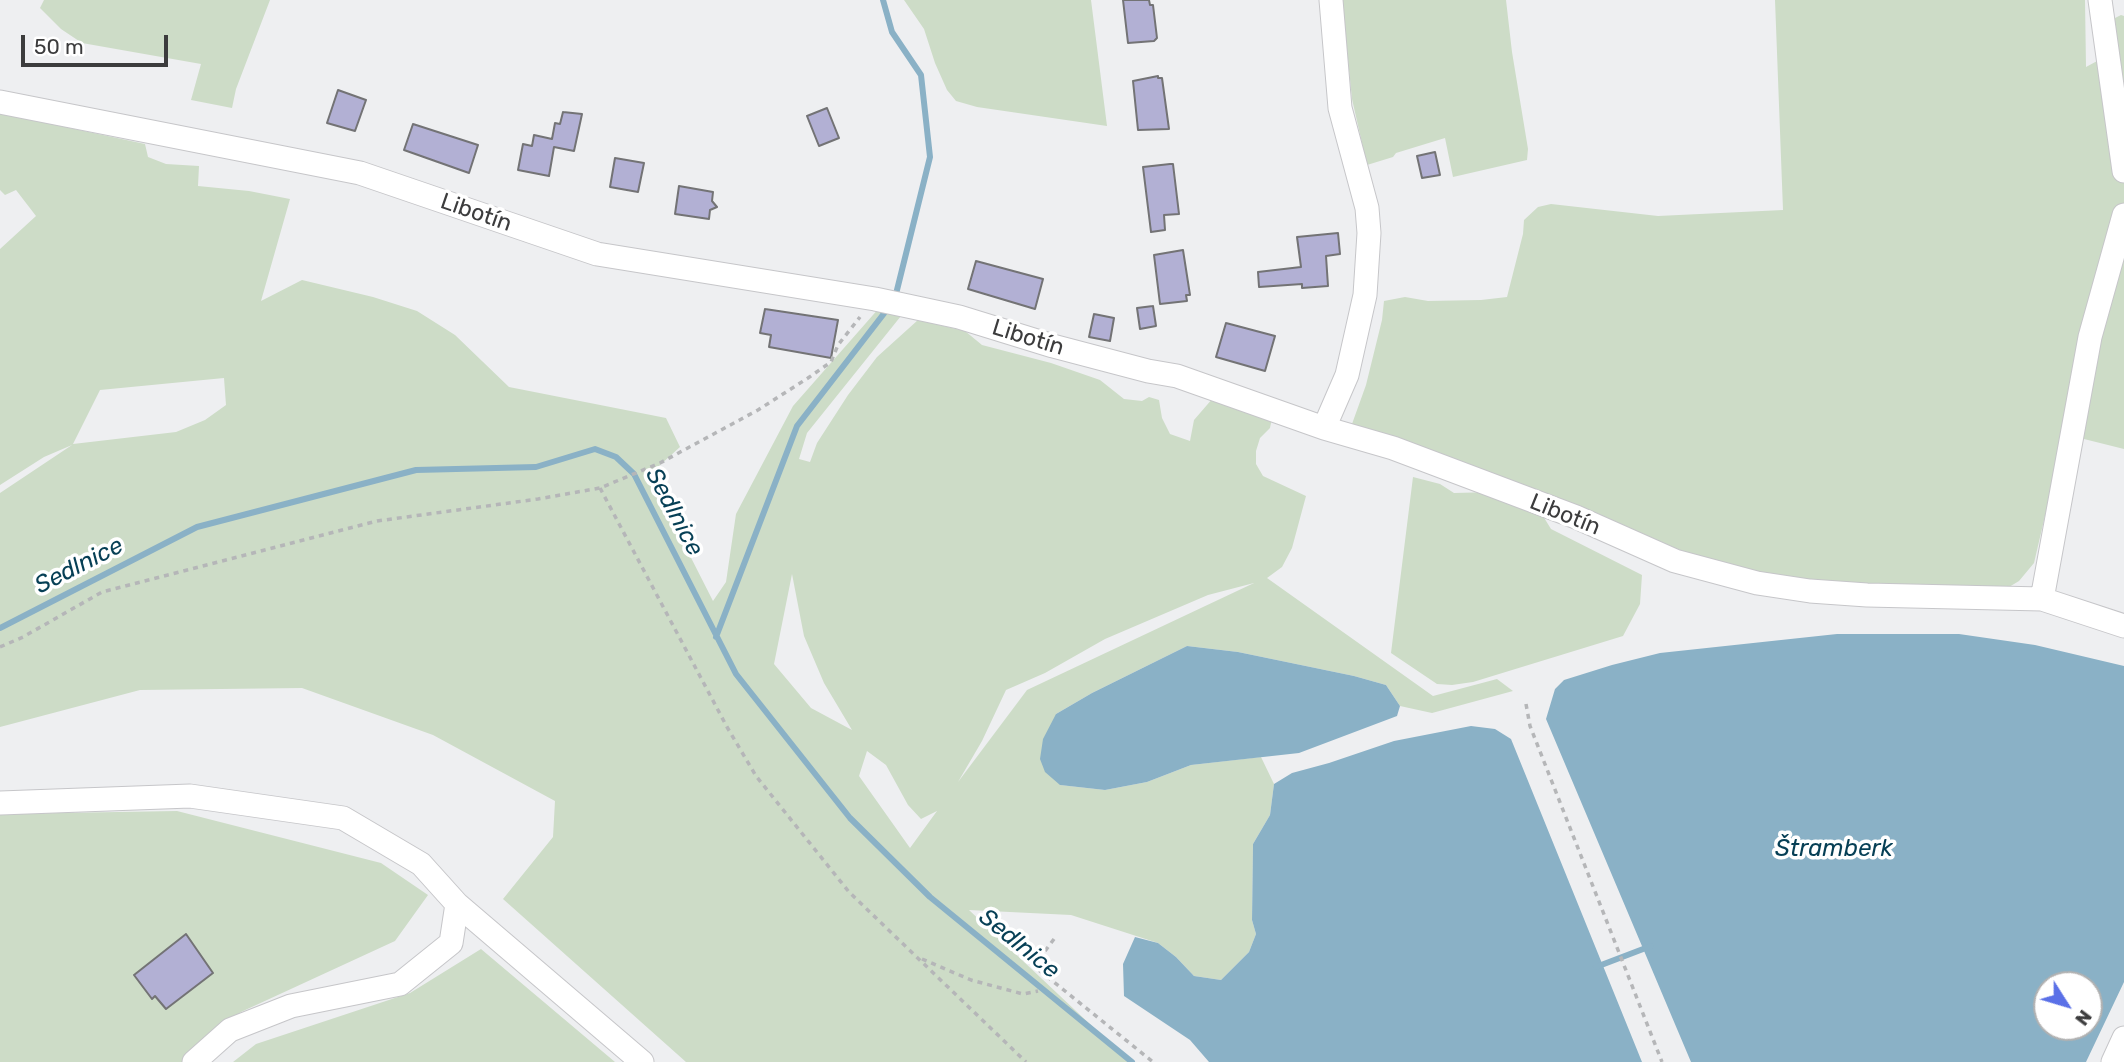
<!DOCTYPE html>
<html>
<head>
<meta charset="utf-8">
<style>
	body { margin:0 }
	#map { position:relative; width:2124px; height:1062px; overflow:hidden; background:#eeeff1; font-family:Rubik,sans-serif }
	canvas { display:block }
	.north { position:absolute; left:2033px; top:971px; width:70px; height:70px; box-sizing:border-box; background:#fff; border:2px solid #b1b1b1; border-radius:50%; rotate:127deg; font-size:19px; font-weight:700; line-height:28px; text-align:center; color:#3c3c3d }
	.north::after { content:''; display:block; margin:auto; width:24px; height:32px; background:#5a70e7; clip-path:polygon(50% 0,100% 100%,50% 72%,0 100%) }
	.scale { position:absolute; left:21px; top:35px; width:147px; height:32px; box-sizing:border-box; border:4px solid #3c3c3d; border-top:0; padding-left:9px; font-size:21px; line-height:24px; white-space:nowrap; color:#3c3c3d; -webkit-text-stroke:5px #fff; paint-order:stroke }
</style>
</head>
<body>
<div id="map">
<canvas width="2124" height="1062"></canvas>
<div class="north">N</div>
<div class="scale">50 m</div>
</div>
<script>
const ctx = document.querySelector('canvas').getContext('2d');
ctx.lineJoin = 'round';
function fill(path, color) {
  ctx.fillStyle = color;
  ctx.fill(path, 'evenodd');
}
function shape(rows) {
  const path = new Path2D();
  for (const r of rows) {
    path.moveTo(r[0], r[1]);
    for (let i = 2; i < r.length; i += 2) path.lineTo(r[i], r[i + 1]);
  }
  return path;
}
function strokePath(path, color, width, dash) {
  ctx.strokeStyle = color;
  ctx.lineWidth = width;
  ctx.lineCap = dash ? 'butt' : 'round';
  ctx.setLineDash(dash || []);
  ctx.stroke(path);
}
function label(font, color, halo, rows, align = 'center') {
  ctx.font = font + ' Rubik,sans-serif';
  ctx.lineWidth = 7;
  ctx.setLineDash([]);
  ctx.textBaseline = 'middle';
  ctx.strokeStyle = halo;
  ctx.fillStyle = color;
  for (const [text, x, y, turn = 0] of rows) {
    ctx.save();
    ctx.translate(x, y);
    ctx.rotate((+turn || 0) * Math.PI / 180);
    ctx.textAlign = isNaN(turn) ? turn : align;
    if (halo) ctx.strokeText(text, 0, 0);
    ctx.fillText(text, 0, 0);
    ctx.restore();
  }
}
fill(shape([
	[44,0,270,0,236,89,232,108,191,100,201,64,82,43,61,29,40,8],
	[904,0,1091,0,1107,126,977,107,956,101,947,90,935,63,924,29],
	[1342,0,1506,0,1512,52,1528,149,1527,160,1453,177,1445,138,1396,153,1393,157,1367,165,1352,99],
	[1775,0,2085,0,2086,67,2112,53,2112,30,2115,18,2121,15,2124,16,2124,449,2064,434,2034,563,2019,581,2004,590,1850,586,1780,577,1709,561,1352,424,1366,385,1382,320,1384,301,1405,297,1428,301,1481,300,1507,297,1523,234,1524,220,1538,207,1551,204,1658,216,1783,210],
	[0,113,145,144,148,157,166,164,199,166,198,186,249,191,290,199,261,301,302,280,373,297,417,311,455,335,509,387,666,418,680,447,649,475,713,601,726,582,736,514,793,406,880,307,905,311,807,433,799,459,810,462,817,443,848,395,877,357,918,320,965,331,982,345,1051,363,1100,380,1124,399,1142,401,1149,397,1159,400,1162,418,1170,434,1190,441,1194,420,1213,398,1272,418,1270,428,1260,438,1256,451,1256,464,1263,476,1306,496,1292,548,1282,567,1267,578,1433,696,1497,679,1513,691,1432,713,1400,706,1386,685,1354,676,1238,652,1187,646,1092,693,1056,714,1060,785,1105,790,1147,782,1191,765,1261,757,1274,784,1270,815,1253,844,1252,920,1256,934,1249,952,1221,980,1194,976,1176,957,1158,943,1071,915,969,910,1130,1062,686,1062,503,899,553,837,555,801,433,735,302,688,140,690,0,727,0,493,72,445,44,457,0,485,0,249,36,216,16,190,5,195,0,190],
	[224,378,226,405,205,420,176,432,73,444,100,390],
	[792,574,804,636,824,683,852,730,811,708,774,664],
	[1254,583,1027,690,958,782,982,741,1006,690,1045,673,1105,639,1208,595],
	[867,751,886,765,908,805,921,819,937,811,910,848,859,776],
	[1413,477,1440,484,1454,493,1493,492,1543,516,1551,529,1642,575,1640,604,1623,636,1473,682,1452,685,1437,684,1391,653],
	[177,811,381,863,428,895,395,941,241,1012,182,1062,0,1062,0,814],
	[481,949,615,1062,233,1062,256,1044,410,993]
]), '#cddcc7');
fill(shape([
	[1837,634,1959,634,2035,645,2124,666,2124,982,2086,1062,1691,1062,1546,719,1555,689,1564,680,1612,665,1660,653],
	[2047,985,2089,985,2089,1027,2047,1027],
	[1187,646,1238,652,1354,676,1386,685,1400,706,1397,716,1299,753,1191,765,1147,782,1105,790,1060,785,1045,772,1040,759,1043,739,1056,714,1092,693],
	[1471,726,1495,729,1511,739,1642,1062,1209,1062,1190,1040,1124,996,1123,964,1135,937,1158,943,1176,957,1194,976,1221,980,1249,952,1256,934,1252,920,1253,844,1270,815,1274,784,1292,773,1329,763,1394,741]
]), '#8ab1c6');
strokePath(shape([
	[883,0,892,32,921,75,930,157,895,298],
	[0,628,197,527,416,470,536,467,595,449,616,457,634,474,736,674,850,818,930,897,1132,1062],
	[716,637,797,426,889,307],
	[1596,967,1651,946]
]), '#8ab1c6', 6);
const building = shape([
	[1123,0,1149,0,1150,5,1153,5,1157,38,1154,41,1128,43,1123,0],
	[1158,76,1158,78,1162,78,1169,129,1138,130,1133,81,1158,76],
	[338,90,366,100,355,131,327,123,338,90],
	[827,108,839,138,819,146,807,116,827,108],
	[563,112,582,114,574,151,554,147,549,176,518,170,523,144,532,146,534,135,552,139,555,123,560,124,563,112],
	[413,124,478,145,469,173,404,150,413,124],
	[1435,152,1440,175,1422,178,1417,156,1435,152],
	[615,158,644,163,638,192,610,187,615,158],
	[1170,164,1173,164,1179,214,1164,215,1165,230,1151,232,1143,167,1170,164],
	[679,186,713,192,712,201,717,207,710,210,709,219,675,214,679,186],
	[1338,233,1340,254,1326,256,1328,286,1302,288,1302,284,1259,287,1258,272,1301,267,1297,237,1338,233],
	[1183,250,1190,295,1186,295,1187,301,1160,304,1154,255,1183,250],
	[976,261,1043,279,1035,309,968,289,976,261],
	[1153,306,1156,326,1140,329,1137,308,1153,306],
	[765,309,838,320,831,358,769,347,771,335,760,333,765,309],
	[1094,314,1114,318,1110,341,1089,337,1094,314],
	[1226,323,1275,336,1265,371,1216,357,1226,323],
	[186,934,213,973,166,1009,155,996,152,999,134,975,186,934]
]);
fill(building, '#b2b0d4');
strokePath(building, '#737375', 2);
const minor = shape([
	[2100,0,2124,171],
	[0,102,360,173,597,254,875,299,959,317,1053,346,1148,371,1177,376,1324,428,1393,448,1576,517,1675,561,1757,583,1810,591,1867,595,2042,599,2124,626],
	[1324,428,1347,375,1365,295,1369,233,1367,208,1340,108,1331,0],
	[2042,599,2090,337,2124,215],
	[0,803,190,796,343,818,421,864,457,904,451,943,400,984,291,1006,230,1030,194,1062],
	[457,904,642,1062],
	[2113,1062,2124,1038]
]);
strokePath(minor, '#c6c6c9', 25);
strokePath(shape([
	[600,488,727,727,756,776,849,892,1026,1062],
	[0,647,23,637,102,592,377,521,538,499,600,488,660,463,758,410,808,378,831,362,838,345,860,317],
	[1526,704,1530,726,1662,1062],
	[1054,939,1034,966,1153,1062],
	[922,959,971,980,1023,994,1038,991]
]), '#b5b6b8', 3.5, [5, 5]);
strokePath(minor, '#fff', 23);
label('23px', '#3c3c3d', '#fff', [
	["Libotín",476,213,19],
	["Libotín",1028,338,17],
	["Libotín",1565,515,22]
]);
label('italic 24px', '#063f55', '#fff', [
	["Sedlnice",674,512,62],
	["Sedlnice",79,566,-27],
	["Štramberk",1834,849],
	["Sedlnice",1019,944,39]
]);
</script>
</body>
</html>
